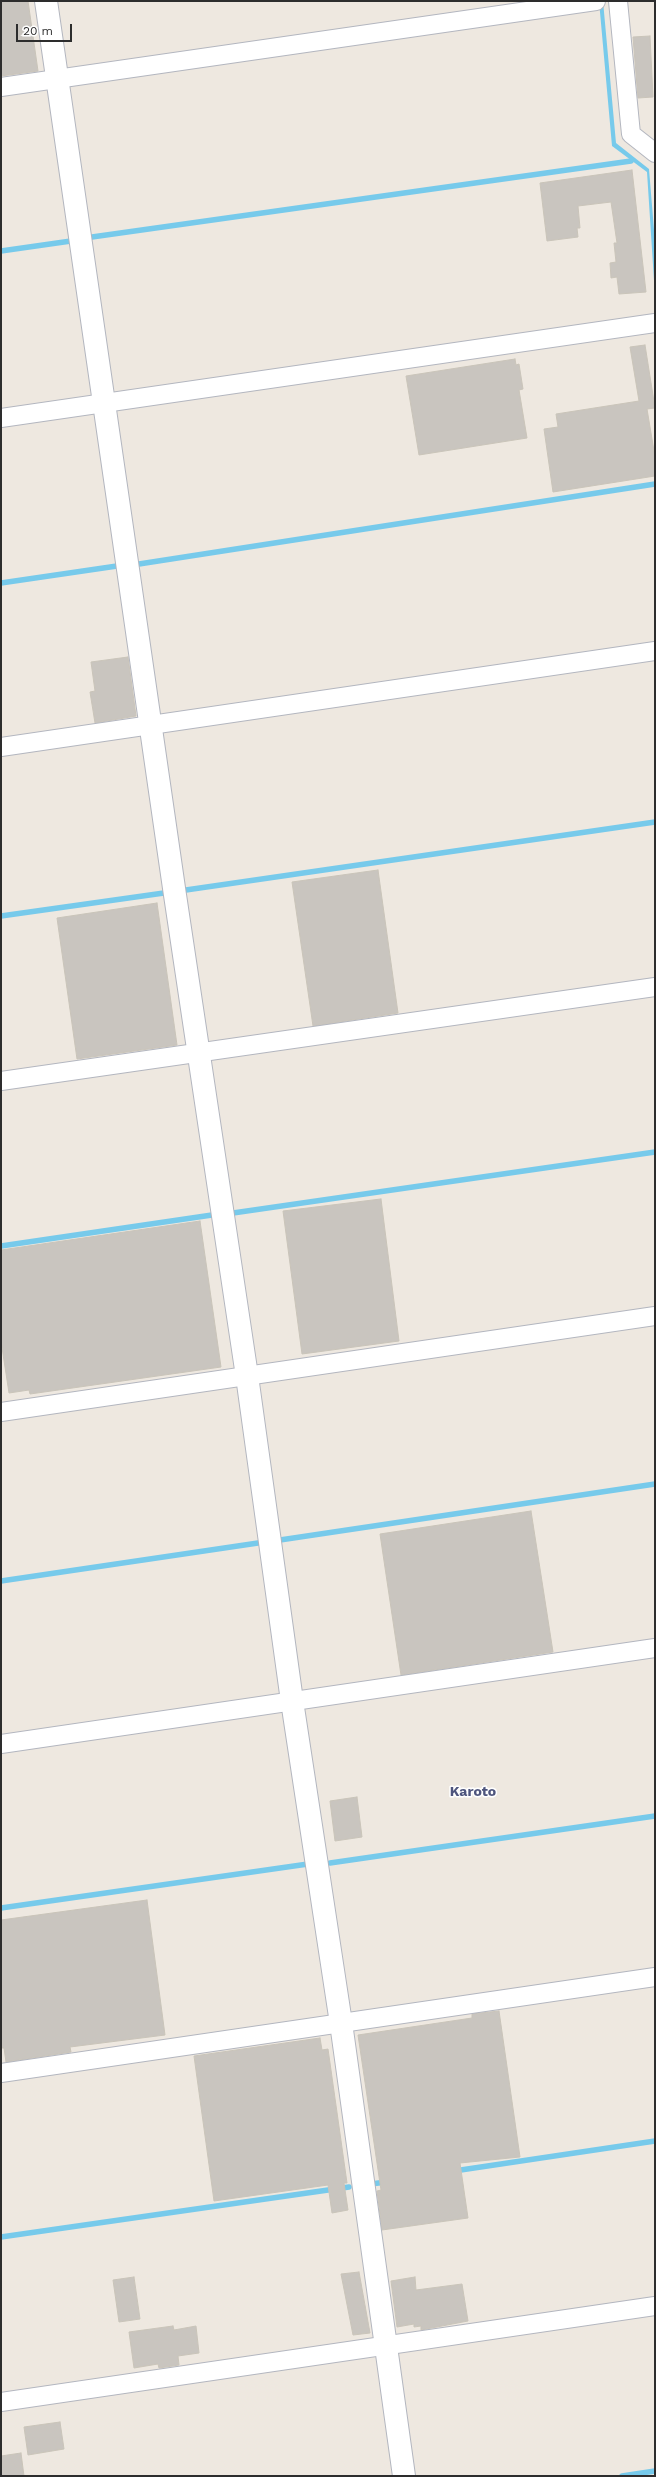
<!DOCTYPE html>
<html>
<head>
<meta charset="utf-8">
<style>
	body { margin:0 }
	#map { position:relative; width:656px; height:2477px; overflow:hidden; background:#eee8e0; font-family:"Work Sans",sans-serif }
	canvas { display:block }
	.frame { position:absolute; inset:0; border:2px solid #2d2d2d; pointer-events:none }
	.scale { position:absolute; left:16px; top:24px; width:56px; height:18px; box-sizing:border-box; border:2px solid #2d2d2d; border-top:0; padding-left:5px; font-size:12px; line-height:14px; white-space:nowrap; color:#2d2d2d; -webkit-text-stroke:3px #fff; paint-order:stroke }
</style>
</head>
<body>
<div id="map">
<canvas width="656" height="2477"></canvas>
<div class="frame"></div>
<div class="scale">20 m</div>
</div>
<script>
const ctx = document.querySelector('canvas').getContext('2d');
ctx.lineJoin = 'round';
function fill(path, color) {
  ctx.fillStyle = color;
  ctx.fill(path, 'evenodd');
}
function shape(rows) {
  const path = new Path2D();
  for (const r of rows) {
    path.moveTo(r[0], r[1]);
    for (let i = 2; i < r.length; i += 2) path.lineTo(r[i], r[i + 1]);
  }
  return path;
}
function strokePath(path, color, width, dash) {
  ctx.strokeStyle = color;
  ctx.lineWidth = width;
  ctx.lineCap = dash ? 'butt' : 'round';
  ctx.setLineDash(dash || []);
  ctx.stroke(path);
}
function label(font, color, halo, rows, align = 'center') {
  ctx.font = font + ' "Work Sans",sans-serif';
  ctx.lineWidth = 3;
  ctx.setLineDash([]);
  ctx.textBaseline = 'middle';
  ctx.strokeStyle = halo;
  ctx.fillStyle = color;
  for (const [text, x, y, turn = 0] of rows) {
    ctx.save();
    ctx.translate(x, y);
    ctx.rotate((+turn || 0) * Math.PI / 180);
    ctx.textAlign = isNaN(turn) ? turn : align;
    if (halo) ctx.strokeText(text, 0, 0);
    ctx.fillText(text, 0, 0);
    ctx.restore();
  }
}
fill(shape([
	[599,1,603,1,616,143,649,169,655,242,655,296,647,172,612,146]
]), '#77caeb');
strokePath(shape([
	[92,237,631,161],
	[1,251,71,241],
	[139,564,655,484],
	[1,583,117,566],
	[179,891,655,822],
	[1,916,171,892],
	[233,1213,655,1152],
	[1,1246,212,1215],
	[280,1540,655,1484],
	[1,1581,258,1543],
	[330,1863,655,1816],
	[1,1908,308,1864],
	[454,2171,655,2141],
	[371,2184,386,2182],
	[1,2237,349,2187],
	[622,2476,655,2471]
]), '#77caeb', 5.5);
const building = shape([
	[1,1,28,1,38,71,1,76,1,1],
	[650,36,653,97,638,98,633,37,650,36],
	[632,170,646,292,619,294,617,277,611,278,610,263,616,262,614,243,617,243,611,202,578,206,580,228,577,228,578,237,547,241,540,183,632,170],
	[645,345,655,408,647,409,655,457,655,476,553,492,544,429,558,427,556,414,639,401,630,347,645,345],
	[515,359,516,365,519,364,523,389,519,390,527,438,419,455,406,376,515,359],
	[128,657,136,716,95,723,90,692,95,691,91,662,128,657],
	[378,870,398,1013,313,1026,292,882,378,870],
	[157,903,177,1045,77,1059,57,918,157,903],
	[381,1199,399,1341,302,1354,283,1211,381,1199],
	[200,1221,221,1367,30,1394,29,1390,9,1393,1,1341,1,1250,200,1221],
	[531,1511,553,1652,401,1675,380,1534,531,1511],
	[357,1797,362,1837,335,1841,330,1801,357,1797],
	[147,1900,165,2035,70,2047,71,2052,6,2062,4,2048,1,2048,1,1920,147,1900],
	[499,2011,520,2157,460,2163,468,2218,382,2230,377,2191,381,2190,358,2035,472,2018,472,2014,499,2011],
	[320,2038,322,2050,328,2049,347,2183,344,2183,348,2210,332,2213,328,2185,214,2201,194,2056,320,2038],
	[359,2272,370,2333,353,2335,341,2274,359,2272],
	[134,2277,140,2319,119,2322,113,2280,134,2277],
	[415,2277,416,2290,462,2284,468,2321,421,2330,421,2326,414,2327,414,2324,397,2327,391,2281,415,2277],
	[173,2326,174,2330,196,2326,199,2353,178,2356,179,2365,159,2368,158,2364,134,2368,129,2332,173,2326],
	[60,2422,64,2449,28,2455,24,2427,60,2422],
	[21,2453,24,2476,1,2476,1,2456,21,2453]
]);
fill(building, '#c9c5bf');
strokePath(building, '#c9c4b9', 1);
const minor = shape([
	[618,1,631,134,655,153],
	[1,87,596,1],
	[1,418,655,323],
	[1,747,655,651],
	[1,1081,655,987],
	[1,1412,655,1316],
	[1,1744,655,1648],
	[1,2073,655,1977],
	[1,2402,655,2306]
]);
const tertiary = shape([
	[46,1,175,895,247,1376,292,1701,341,2023,404,2476]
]);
strokePath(minor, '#b3b6bf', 20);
strokePath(tertiary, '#b3b6bf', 24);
strokePath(minor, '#fff', 18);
strokePath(tertiary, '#fff', 22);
label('bold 14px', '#4e557d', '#fff', [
	["Karoto",473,1792]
]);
</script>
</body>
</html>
